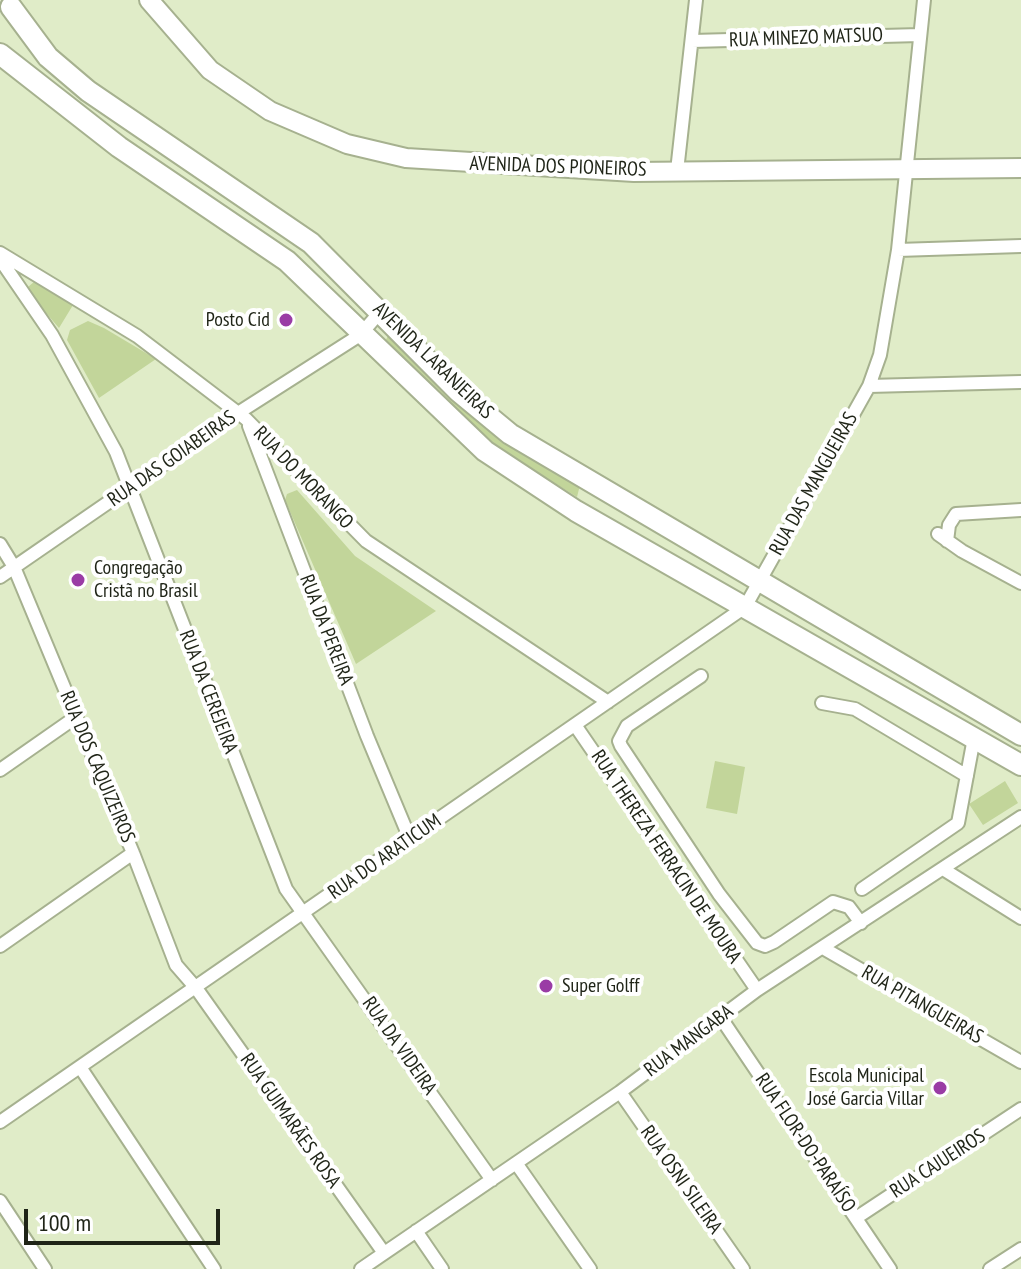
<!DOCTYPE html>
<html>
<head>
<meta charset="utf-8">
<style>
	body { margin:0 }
	#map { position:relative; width:1021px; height:1269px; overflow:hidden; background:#e0ecc8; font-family:"PT Sans Narrow",sans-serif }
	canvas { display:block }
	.scale { position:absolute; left:24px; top:1209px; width:196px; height:36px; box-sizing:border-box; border:4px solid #1f2417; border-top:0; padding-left:10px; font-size:24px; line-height:28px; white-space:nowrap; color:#1f2417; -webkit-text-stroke:6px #fff; paint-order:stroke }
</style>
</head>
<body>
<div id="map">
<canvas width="1021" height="1269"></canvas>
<div class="scale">100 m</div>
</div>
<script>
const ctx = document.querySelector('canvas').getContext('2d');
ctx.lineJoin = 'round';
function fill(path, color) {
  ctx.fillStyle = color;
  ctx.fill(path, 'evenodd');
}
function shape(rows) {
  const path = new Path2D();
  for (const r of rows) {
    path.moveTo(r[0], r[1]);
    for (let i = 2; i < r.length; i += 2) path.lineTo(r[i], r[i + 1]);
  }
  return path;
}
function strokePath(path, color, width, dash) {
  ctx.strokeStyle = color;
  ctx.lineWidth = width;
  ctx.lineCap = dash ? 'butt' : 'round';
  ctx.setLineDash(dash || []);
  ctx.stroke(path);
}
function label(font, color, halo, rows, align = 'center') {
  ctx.font = font + ' "PT Sans Narrow",sans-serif';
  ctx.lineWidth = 8;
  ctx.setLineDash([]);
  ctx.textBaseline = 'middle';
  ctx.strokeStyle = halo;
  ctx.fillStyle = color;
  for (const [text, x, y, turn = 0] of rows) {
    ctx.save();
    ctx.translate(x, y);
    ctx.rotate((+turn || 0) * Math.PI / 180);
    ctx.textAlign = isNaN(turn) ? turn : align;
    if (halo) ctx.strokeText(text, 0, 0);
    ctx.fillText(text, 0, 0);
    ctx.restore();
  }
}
fill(shape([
	[35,281,73,305,59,328,28,292,28,287],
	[88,321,104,328,156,359,99,398,67,340,70,330],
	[390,331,580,485,577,497,504,452,433,392,385,342],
	[297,490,355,556,436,611,356,664,285,500,287,494],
	[715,761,745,767,737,814,706,808],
	[1005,781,1018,803,983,825,969,804]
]), '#c2d59a');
const minor = shape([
	[692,41,920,35],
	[677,171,696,0],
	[898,250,1021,246],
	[0,253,137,336,246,419,366,541,608,702],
	[0,259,52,335,116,452,286,889,492,1180],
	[869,386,1021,382],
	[249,426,367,736,410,839],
	[938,534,962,551,1021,583],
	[947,541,949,525,956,514,1021,510],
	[0,544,14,567,133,853,176,965,196,988,384,1253],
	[0,577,238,413,360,335,381,311],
	[701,676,627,726,619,741,621,746,719,894,757,943,765,946,774,942,833,902,849,907,861,923],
	[822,703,855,709,967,776],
	[575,725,757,990],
	[0,770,76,717],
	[943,869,1021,918],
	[862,889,958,823,974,738],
	[0,946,133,853],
	[823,948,1021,1062],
	[721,1018,890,1269],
	[80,1067,214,1269],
	[620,1092,743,1269],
	[0,1122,745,607,869,386,880,355,898,250,924,0],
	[516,1163,590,1269],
	[0,1201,45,1269],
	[856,1218,1021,1109],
	[416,1231,442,1269],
	[361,1269,620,1092,757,990,1021,817],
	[990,1269,1021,1249]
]);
const secondary = shape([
	[149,0,210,70,270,111,347,144,406,158,634,172,1021,168]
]);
const primary = shape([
	[11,7,48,57,88,91,311,243,458,391,510,434,1021,735],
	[0,54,119,147,287,261,485,451,576,511,1021,765]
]);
strokePath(minor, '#a6b18f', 16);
strokePath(secondary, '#a6b18f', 22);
strokePath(primary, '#a6b18f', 24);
strokePath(minor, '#fff', 12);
strokePath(secondary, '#fff', 18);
strokePath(primary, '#fff', 20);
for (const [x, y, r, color] of [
	[286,320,8,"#9a3ca5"],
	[78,580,8,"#9a3ca5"],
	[546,986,8,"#9a3ca5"],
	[940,1088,8,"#9a3ca5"]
]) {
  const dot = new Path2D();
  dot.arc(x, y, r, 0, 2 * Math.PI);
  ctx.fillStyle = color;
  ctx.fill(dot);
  strokePath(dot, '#fff', 3);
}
label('20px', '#1f2417', '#fff', [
	["RUA MINEZO MATSUO",806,38,-2],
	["AVENIDA DOS PIONEIROS",558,167,2],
	["AVENIDA LARANJEIRAS",433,361,44],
	["RUA DAS GOIABEIRAS",172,459,-35],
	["RUA DO MORANGO",303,478,46],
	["RUA DAS MANGUEIRAS",814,484,-61],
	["RUA DA PEREIRA",326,630,69],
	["RUA DA CEREJEIRA",208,692,69],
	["RUA DOS CAQUIZEIROS",97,767,67],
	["RUA DO ARATICUM",385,857,-35],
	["RUA THEREZA FERRACIN DE MOURA",666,857,56],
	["RUA PITANGUEIRAS",922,1005,30],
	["RUA MANGABA",689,1041,-37],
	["RUA DA VIDEIRA",399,1046,55],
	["RUA GUIMARÃES ROSA",290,1121,55],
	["RUA FLOR-DO-PARAÍSO",805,1143,56],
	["RUA CAJUEIROS",938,1164,-33],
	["RUA OSNI SILEIRA",681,1180,55]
]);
label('20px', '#1f2417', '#fff', [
	["Posto Cid",270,320],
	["Congregação",94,568,"left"],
	["Cristã no Brasil",94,591,"left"],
	["Super Golff",562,986,"left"],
	["Escola Municipal",924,1076],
	["José Garcia Villar",924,1099]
], 'right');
</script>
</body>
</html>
